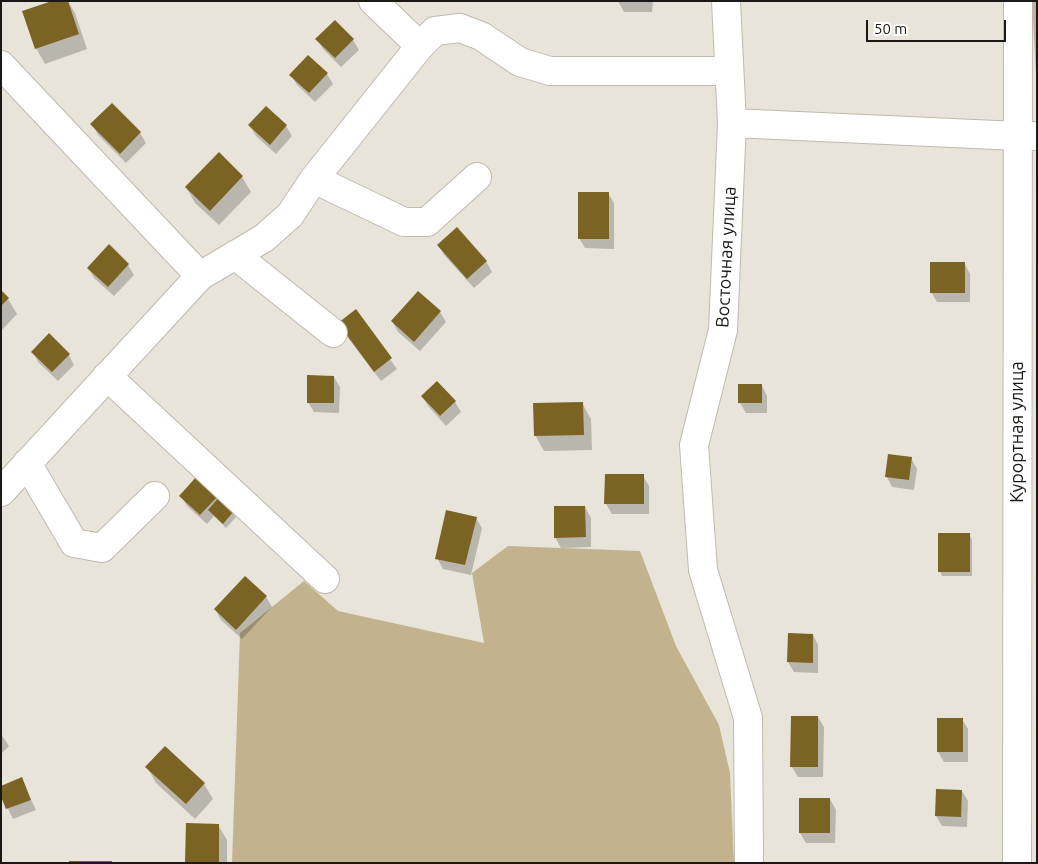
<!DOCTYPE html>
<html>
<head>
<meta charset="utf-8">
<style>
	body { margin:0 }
	#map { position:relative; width:1038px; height:864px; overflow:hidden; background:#e8e4d9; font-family:Ubuntu,sans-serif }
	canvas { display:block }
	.frame { position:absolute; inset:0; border:2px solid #1b1915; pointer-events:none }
	.scale { position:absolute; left:866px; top:20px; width:140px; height:22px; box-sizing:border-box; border:2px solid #1b1915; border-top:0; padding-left:6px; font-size:15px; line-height:18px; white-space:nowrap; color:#1b1915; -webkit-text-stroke:4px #fff; paint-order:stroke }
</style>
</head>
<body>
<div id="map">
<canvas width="1038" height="864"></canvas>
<div class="frame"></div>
<div class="scale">50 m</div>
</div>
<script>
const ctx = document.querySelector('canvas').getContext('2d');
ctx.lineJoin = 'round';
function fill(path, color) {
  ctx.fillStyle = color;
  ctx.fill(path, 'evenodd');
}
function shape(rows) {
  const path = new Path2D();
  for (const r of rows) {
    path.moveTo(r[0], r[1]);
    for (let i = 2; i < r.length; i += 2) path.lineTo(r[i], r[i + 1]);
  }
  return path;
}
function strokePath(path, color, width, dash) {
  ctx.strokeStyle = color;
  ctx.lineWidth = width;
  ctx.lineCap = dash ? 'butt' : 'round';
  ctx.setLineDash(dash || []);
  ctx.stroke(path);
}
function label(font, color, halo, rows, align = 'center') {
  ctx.font = font + ' Ubuntu,sans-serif';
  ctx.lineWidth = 4;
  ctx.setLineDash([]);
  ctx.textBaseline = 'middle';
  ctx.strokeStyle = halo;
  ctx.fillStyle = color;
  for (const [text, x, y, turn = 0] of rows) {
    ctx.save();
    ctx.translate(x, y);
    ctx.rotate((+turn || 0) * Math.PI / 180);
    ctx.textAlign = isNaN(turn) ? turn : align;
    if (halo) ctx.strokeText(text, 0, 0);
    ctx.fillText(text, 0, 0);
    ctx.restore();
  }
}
fill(shape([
	[1032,1,1037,1,1037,93],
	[508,546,640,551,676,646,719,725,730,773,734,863,232,863,240,633,304,581,338,611,484,643,472,573]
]), '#c2b38e');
fill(shape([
	[68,1,75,13,87,49,45,64,36,48],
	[618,1,653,1,652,12,624,12],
	[317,39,353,40,359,50,341,67,323,49],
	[327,74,333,84,315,102,297,85,291,75],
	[112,105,140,133,146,143,126,163,98,135,92,124],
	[250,126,286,126,292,136,276,154,256,136],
	[242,177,251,192,219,225,195,203,186,187],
	[608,193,614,203,614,249,585,248,579,238],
	[439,245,486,261,492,272,474,288,444,255],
	[965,264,970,274,970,302,937,302,931,292],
	[128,265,134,275,114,296,94,278,88,268],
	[1,292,8,299,17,314,1,331],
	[356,311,397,369,381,381,345,334],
	[440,312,446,322,420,351,398,332,392,321],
	[33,352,69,355,74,365,58,381,38,362],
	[334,377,340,387,339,413,314,412,308,402],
	[740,385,762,386,767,396,767,413,746,413,740,403],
	[422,396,455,402,461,412,446,426,428,406],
	[582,403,591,419,592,450,544,451,535,435],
	[911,458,917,469,914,490,892,487,887,477],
	[643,476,649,486,649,514,612,514,606,504],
	[198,478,233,512,236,517,226,528,214,516,207,524,187,506,181,496],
	[585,507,591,518,591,547,561,548,555,537],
	[476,518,482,528,471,575,443,569,437,558],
	[969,534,972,539,972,576,942,576,940,571],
	[266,597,272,607,242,639,221,620,215,609],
	[813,635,818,645,818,673,794,672,788,662],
	[818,717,824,727,823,777,798,777,792,767],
	[962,719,968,729,968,762,944,762,938,752],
	[1,734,9,746,1,754],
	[147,767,204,784,213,799,195,819,156,783],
	[21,779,36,810,13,819,1,794],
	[962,791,968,801,967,827,942,826,936,816],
	[830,799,836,810,835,843,806,843,800,833],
	[218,825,227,840,227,863,186,863]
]), '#0003');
fill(shape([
	[52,1,68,1,79,34,35,49,22,11],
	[335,20,354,39,335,58,315,39],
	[308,55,328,73,309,93,289,75],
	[112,103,141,132,120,154,90,124],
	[266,106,287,125,270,145,248,125],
	[219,152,243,176,210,211,185,187],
	[578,192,609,192,609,239,578,239],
	[457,227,487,261,467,279,437,245],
	[109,244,129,264,108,287,87,268],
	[930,262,965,262,965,293,930,293],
	[1,290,9,298,1,306],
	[418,291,441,311,414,342,391,321],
	[356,309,392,358,374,372,338,323],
	[49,333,70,354,52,372,31,352],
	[307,375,334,376,334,403,307,403],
	[437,381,456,401,440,416,421,396],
	[738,384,762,384,762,403,738,403],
	[583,402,584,435,534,436,533,403],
	[888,454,912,457,909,480,885,477],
	[605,474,644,474,644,504,604,504],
	[197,476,218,496,200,515,179,496],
	[219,497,234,511,223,524,208,510],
	[554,506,585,506,586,537,554,538],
	[446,510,477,517,465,565,435,559],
	[938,533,970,533,970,572,938,572],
	[245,576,267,596,236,630,214,609],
	[788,633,813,634,813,663,787,662],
	[791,716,818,716,818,767,790,767],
	[937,718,963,718,963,752,937,752],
	[165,746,205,783,186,804,145,767],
	[22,777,31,800,6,809,1,797,1,786],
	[936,789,962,790,961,817,935,816],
	[799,798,830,798,830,833,799,833],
	[186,823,219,824,219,863,185,863],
	[69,861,112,861,112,863,69,863]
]), '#7b6324');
const minor = shape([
	[373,1,420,46],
	[726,1,732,123,723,330,694,445,703,570,748,718,749,863],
	[1,65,200,276],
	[732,123,1018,136,1035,136],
	[314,179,404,222,427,222,477,177],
	[235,255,333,333],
	[107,376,325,579],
	[27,463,74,543,102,548,155,496],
	[1,492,200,276,264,238,290,215,314,179,420,46,435,31,460,28,481,36,520,62,550,71,728,71],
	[1017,863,1018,1]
]);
strokePath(minor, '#bfbab0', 30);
strokePath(minor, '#fff', 28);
label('18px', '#1b1915', '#fff', [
	["Восточная улица",726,257,-87],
	["Курортная улица",1017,432,-90]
]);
</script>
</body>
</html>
